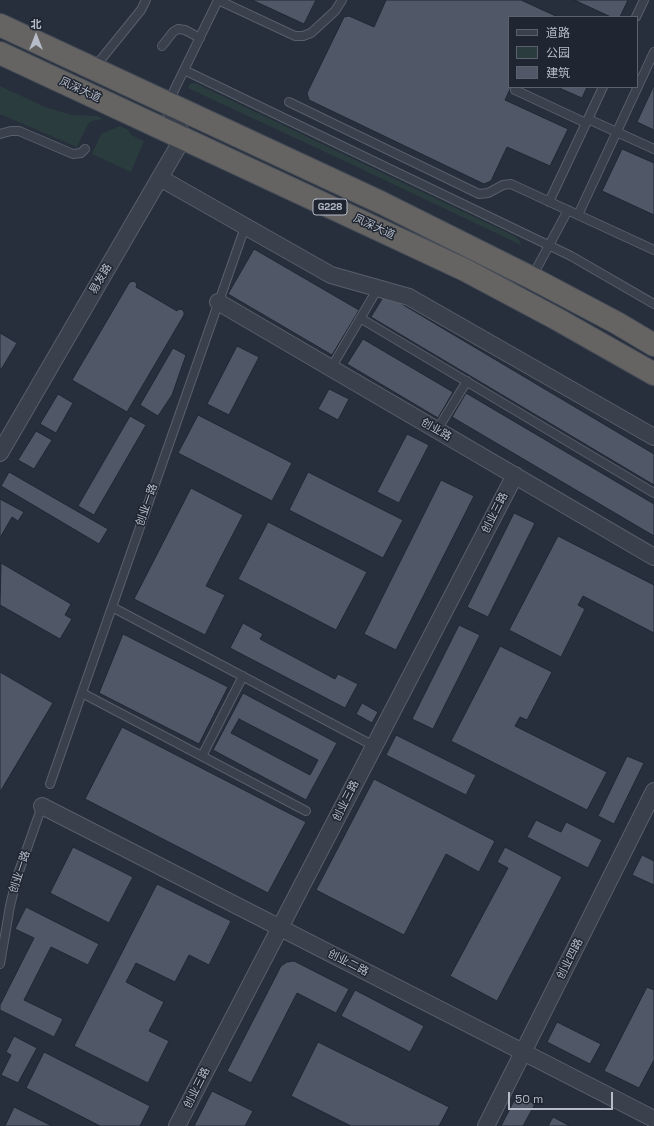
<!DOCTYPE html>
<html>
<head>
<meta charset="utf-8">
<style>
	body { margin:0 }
	#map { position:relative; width:654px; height:1126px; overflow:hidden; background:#272f3c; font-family:"Space Grotesk","Noto Sans SC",sans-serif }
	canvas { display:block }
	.legend { position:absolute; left:508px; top:16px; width:130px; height:72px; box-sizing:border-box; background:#1f2632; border:1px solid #5b626e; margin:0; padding:5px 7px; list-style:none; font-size:12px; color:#b6bcc8 }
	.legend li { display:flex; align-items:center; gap:8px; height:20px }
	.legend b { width:20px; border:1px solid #5b626e }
	.north { position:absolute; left:16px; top:16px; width:40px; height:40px; -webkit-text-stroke:3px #1f2632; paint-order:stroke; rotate:0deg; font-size:11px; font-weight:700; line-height:16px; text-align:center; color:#b6bcc8 }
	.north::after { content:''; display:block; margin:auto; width:14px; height:18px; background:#b6bcc8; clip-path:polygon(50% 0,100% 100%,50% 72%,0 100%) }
	.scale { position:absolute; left:508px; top:1092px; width:105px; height:18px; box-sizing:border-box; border:2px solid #b6bcc8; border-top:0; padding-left:5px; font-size:12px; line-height:14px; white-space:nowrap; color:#b6bcc8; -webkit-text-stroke:3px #1f2632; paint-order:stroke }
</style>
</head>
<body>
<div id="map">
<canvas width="654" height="1126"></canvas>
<ul class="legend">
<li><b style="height:5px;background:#3a414d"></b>道路</li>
<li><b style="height:11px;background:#2a3c3e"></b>公园</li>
<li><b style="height:11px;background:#505867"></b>建筑</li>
</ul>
<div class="north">北</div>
<div class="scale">50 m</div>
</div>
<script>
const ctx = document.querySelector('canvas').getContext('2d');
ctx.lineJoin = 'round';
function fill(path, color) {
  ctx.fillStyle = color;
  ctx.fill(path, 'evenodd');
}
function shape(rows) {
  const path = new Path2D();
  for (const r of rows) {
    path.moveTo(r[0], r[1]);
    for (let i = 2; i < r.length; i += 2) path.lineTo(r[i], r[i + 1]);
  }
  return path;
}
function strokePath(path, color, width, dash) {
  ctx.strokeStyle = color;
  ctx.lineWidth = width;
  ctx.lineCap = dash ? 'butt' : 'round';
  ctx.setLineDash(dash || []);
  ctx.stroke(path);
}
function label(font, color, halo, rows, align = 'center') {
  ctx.font = font + ' "Space Grotesk","Noto Sans SC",sans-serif';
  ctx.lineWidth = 3;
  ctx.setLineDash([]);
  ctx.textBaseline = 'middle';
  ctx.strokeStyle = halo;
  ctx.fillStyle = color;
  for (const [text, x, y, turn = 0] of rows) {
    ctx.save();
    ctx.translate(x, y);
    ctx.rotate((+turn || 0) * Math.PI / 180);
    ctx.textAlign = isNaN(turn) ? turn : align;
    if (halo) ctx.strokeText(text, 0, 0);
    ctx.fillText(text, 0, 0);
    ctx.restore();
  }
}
fill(shape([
	[195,83,516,237,520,241,521,245,353,165,188,88,190,84],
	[0,86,45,107,72,115,98,116,103,119,92,121,88,124,77,147,0,114],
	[120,126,128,130,131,135,144,141,131,172,92,154,101,134]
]), '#2a3c3e');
const building = shape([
	[252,0,316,0,304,24,252,0],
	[386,0,521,0,558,17,509,17,509,87,511,87,505,100,568,129,550,166,507,147,491,181,484,184,309,100,307,93,344,17,349,16,374,27,386,0],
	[574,0,628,0,620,17,611,17,574,0],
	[654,85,654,130,637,122,654,85],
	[557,87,587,87,582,98,557,87],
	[622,149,654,163,654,215,602,191,622,149],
	[254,249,359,310,332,355,228,294,254,249],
	[132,281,135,282,137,284,136,287,177,311,179,309,183,310,184,312,184,315,127,412,72,380,129,283,132,281],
	[385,294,654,454,654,485,371,317,385,294],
	[0,333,17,343,2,368,0,369,0,333],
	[363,339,453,392,438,418,347,364,363,339],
	[237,346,259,357,229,415,207,404,237,346],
	[173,348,186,355,172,395,158,416,140,405,173,348],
	[329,389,349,399,338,420,318,409,329,389],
	[466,393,654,504,654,536,452,417,466,393],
	[58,394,73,403,56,433,40,424,58,394],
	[198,415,292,463,272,501,178,453,198,415],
	[130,416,146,425,94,515,78,506,130,416],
	[36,431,52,440,34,469,18,460,36,431],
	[407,434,429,445,399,503,377,492,407,434],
	[9,472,108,529,99,544,1,486,9,472],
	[308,472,403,520,383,558,289,510,308,472],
	[441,480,474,496,396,650,364,634,441,480],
	[191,488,243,515,206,586,225,595,205,635,134,599,191,488],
	[0,499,24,512,18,521,12,517,0,538,0,499],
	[514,513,535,523,488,617,467,607,514,513],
	[268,522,367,572,336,630,238,579,268,522],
	[558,536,654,585,654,633,583,596,578,605,585,609,561,657,509,630,558,536],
	[1,563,71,604,65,615,72,619,60,639,0,605,1,563],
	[243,623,263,634,260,639,335,679,338,674,358,684,345,708,230,648,243,623],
	[459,625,480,635,433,729,412,719,459,625],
	[123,634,228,687,199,744,99,693,123,634],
	[500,646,552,672,527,720,520,717,515,726,607,772,587,810,451,741,500,646],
	[0,672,53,703,0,792,0,672],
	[243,693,337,743,306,800,213,750,243,693],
	[239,719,318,760,310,775,231,733,239,719],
	[362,703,378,712,372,723,356,714,362,703],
	[122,727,306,822,268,893,85,799,122,727],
	[396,735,476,775,466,795,386,755,396,735],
	[627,756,644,763,614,824,598,816,627,756],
	[374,779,495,841,479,872,446,854,404,935,316,890,374,779],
	[536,820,561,832,566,822,602,840,588,868,527,837,536,820],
	[73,847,133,877,109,923,50,893,73,847],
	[505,847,562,877,497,1001,450,976,508,868,497,862,505,847],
	[642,855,654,861,654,885,632,875,642,855],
	[157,884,231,921,209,965,189,955,175,982,136,963,126,982,164,1002,149,1031,169,1041,148,1083,74,1046,157,884],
	[26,907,99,944,88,965,51,947,24,1000,63,1019,54,1037,0,1010,0,1005,34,938,15,929,26,907],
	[294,961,349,989,336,1013,297,993,251,1083,227,1071,281,966,287,962,294,961],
	[647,987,654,990,654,1060,639,1088,604,1071,647,987],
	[355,990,424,1026,410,1052,341,1016,355,990],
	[557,1022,601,1044,590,1064,547,1042,557,1022],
	[14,1036,37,1048,18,1083,1,1075,11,1055,6,1052,14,1036],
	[318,1042,449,1107,439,1126,351,1126,291,1096,318,1042],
	[44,1052,150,1106,140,1126,100,1126,26,1088,44,1052],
	[212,1091,253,1111,245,1126,194,1126,212,1091],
	[517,1095,535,1104,523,1126,501,1126,517,1095],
	[14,1107,52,1126,5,1126,14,1107],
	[553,1117,570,1126,548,1126,553,1117]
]);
fill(building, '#505867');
strokePath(building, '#212834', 1);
const service = shape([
	[218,0,295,36,303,36,311,33,335,11,342,0],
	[636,17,644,0],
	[162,46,173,32,178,29,185,30,200,38],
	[94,68,141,10,146,0],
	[184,70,571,256,654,304],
	[515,90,586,123],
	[289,102,479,194,488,193,503,185,511,184,654,250],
	[168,103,218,0],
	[588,119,654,149],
	[0,134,11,131,19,131,73,154,81,153,85,149],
	[549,202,603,87],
	[578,215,654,52],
	[532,277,568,210],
	[360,318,654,493],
	[331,368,378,288],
	[437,430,467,381],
	[112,607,374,746],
	[82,693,306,811],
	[202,756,243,676],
	[50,784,245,227],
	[0,964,10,906,17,877,42,806]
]);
const minor = shape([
	[160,178,331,275,409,297,654,437],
	[218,302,654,557],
	[0,453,183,138,168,104],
	[42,806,654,1119],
	[177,1126,515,475],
	[486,1126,654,791]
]);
const trunk = shape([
	[0,25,382,203,532,278,617,323,654,345],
	[0,53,369,225,465,270,557,319,654,374]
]);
strokePath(service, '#585f6b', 10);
strokePath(minor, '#585f6b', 18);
strokePath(trunk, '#454c58', 24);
strokePath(service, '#3a414d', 8);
strokePath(minor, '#3a414d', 16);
strokePath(trunk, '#666462', 22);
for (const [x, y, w] of [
	[330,207,34]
]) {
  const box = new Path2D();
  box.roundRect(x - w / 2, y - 8, w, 16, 3);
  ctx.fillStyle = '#1f2632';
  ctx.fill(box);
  strokePath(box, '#b6bcc8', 1);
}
label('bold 10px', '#b6bcc8', null, [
	["G228",330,207]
]);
label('11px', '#b6bcc8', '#1f2632', [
	["凤深大道",80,90,25],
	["凤深大道",374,227,25],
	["易发路",101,279,-60],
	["创业路",436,430,30],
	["创业一路",147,505,-71],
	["创业三路",495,513,-63],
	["创业三路",346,801,-63],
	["创业一路",20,872,-72],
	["创业四路",570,959,-63],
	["创业二路",348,963,27],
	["创业三路",197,1088,-63]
]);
</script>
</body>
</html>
